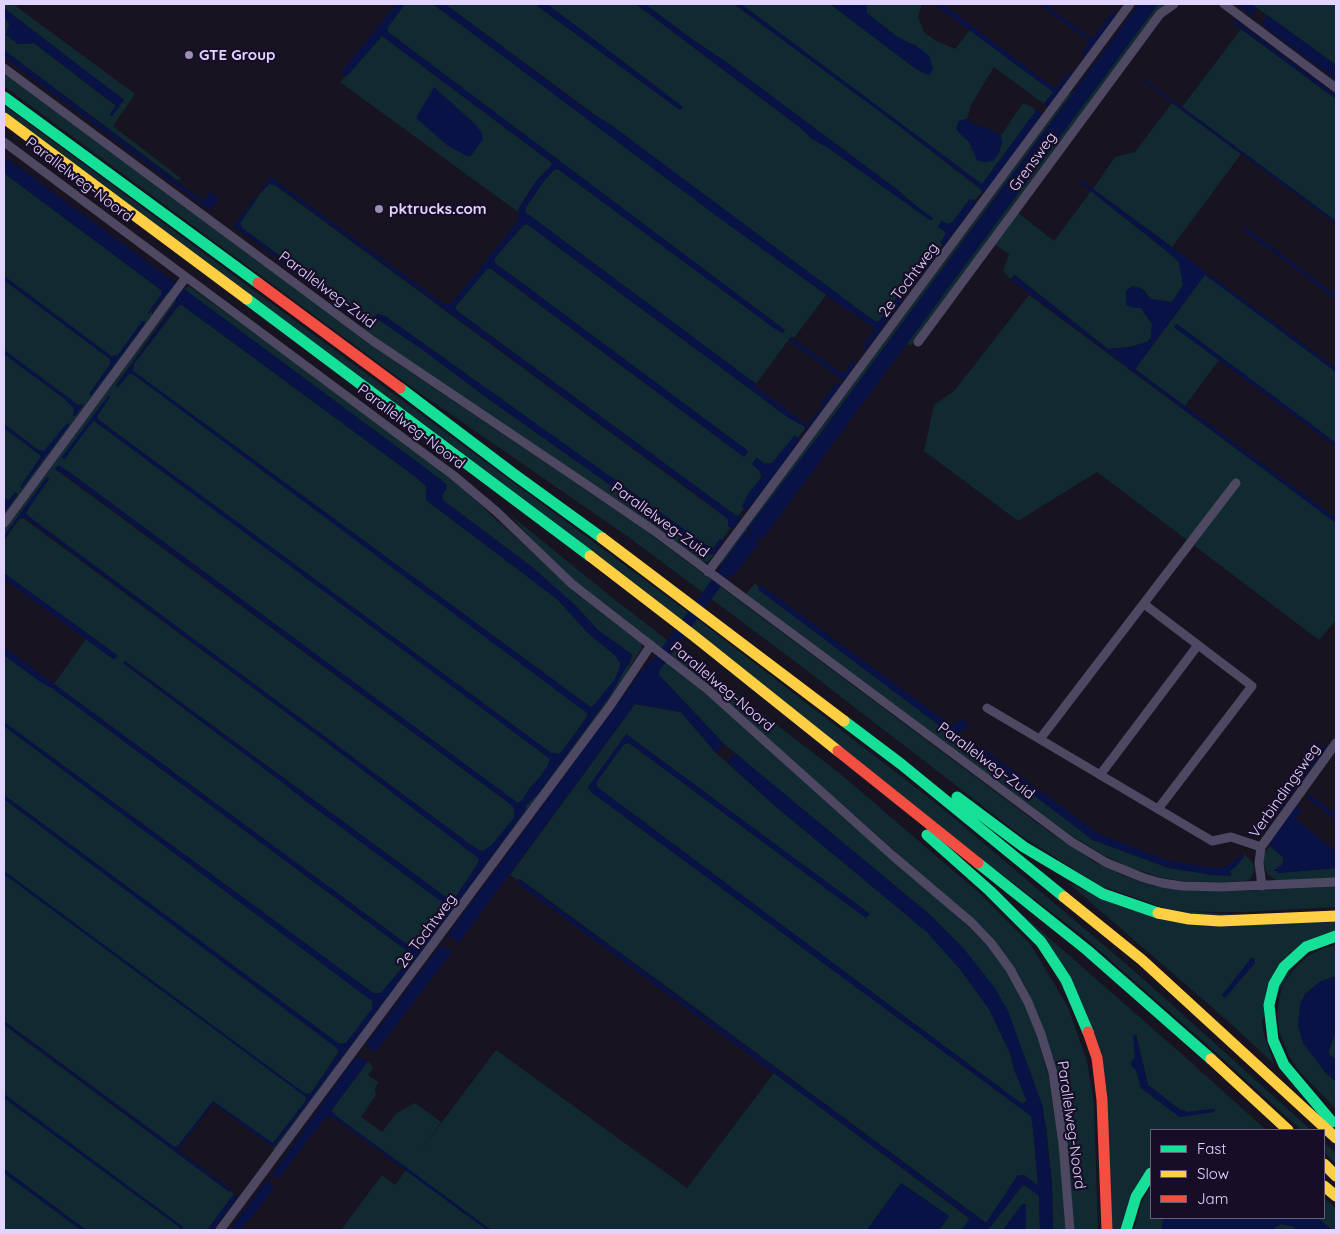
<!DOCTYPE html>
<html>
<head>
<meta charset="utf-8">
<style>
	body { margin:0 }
	#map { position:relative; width:1340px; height:1234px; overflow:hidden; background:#181321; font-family:Quicksand,sans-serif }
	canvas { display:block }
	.frame { position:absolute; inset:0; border:5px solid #e1d4ff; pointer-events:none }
	.legend { position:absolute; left:1150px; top:1129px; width:175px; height:90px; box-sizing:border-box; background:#170d27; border:1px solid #685d7d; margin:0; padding:6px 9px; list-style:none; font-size:15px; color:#e1d4ff }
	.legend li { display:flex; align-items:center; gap:10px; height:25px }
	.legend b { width:25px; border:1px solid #685d7d }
</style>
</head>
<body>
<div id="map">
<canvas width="1340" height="1234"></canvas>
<div class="frame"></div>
<ul class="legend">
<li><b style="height:6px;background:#16e098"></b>Fast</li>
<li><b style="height:6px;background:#ffcf43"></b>Slow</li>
<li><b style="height:6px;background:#f24e42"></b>Jam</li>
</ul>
</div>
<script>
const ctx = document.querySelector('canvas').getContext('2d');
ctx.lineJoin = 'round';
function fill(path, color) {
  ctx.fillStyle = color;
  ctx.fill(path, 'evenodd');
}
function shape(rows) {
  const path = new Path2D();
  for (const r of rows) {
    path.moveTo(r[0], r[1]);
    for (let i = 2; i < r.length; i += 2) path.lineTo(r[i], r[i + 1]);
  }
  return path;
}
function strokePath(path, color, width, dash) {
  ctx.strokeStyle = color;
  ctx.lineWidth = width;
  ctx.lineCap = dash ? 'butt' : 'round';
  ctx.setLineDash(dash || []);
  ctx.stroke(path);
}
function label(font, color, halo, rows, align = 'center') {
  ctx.font = font + ' Quicksand,sans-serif';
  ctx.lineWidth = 4.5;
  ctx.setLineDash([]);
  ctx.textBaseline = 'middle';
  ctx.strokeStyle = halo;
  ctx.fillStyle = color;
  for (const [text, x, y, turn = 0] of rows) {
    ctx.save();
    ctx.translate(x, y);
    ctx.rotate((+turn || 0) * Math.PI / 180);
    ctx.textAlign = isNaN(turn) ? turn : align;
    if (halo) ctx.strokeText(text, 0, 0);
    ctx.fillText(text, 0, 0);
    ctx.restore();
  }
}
fill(shape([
	[4,4,13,4,135,94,113,126,182,179,177,180,4,50,4,16,10,24,18,44,34,43,116,106,110,114,112,116,124,100,39,36,4,8],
	[405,4,433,4,827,294,794,338,791,337,790,338,756,384,525,212,526,207,544,181,554,170,558,169,774,328,783,333,785,330,388,32,388,27],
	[445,4,535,4,680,110,683,107,547,4,636,4,802,129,812,139,827,147,930,220,933,220,899,191,726,62,689,37,645,4,734,4,886,116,979,188,982,192,975,200,970,199,952,223,948,224,941,221,938,227,946,232,946,234,941,242,942,245,933,256,930,256,917,274,914,275,906,273,902,278,910,287,904,296,900,294,879,321,875,321,855,307,854,309,854,306],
	[741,4,830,4,916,69,929,75,916,45,906,42,896,36,867,13,866,4,922,4,918,17,924,32,936,41,955,49,970,30,1053,92,1044,104,994,67,971,105,967,119,959,121,970,143,972,151,1002,143,1000,137,1023,103,1031,106,1036,111,982,185],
	[1158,4,1168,4,911,346,907,343],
	[1252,4,1336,4,1336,65,1267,15],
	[1241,29,1336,99,1336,221,1182,107],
	[382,36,552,163,552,165,537,180,528,193,519,208,518,212,340,82],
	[4,73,397,363,638,525,1048,831,1095,862,1122,875,1143,883,1161,887,1244,891,1336,886,1336,907,1244,912,1212,912,1170,910,1099,885,1023,837,797,663,627,536,407,384,4,86],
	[1073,92,818,437,722,564,721,562,1068,95],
	[1172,103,1241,154,1172,247,1093,189,1115,157,1135,152],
	[4,105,704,624,942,808,1139,975,1311,1130,1301,1130,1213,1050,1084,937,4,112],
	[4,173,161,290,162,294,152,307,152,314,167,293,171,293,4,519,4,513,18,494,15,492,9,501,4,499,4,428,40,455,41,458,20,487,46,450,44,451,38,450,4,424,4,354,65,399,74,408,74,416,81,404,78,405,4,350,4,280,110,359,111,363,89,394,145,322,142,322,118,355,111,356,4,276],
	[272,183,728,519,728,526,730,528,722,540,720,539,712,550,385,316,378,315,367,320,242,228,240,223,258,196,269,184],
	[1091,191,1179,261,1183,285,1172,302,1151,299,1143,289,1133,286,1135,308,1141,308,1152,324,1151,338,1147,342,1130,347,1108,349,1015,275,1010,279,1003,271,1009,254,994,244,1017,212,1054,241],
	[527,224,789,418,804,426,805,428,798,438,795,436,772,463,765,464,757,458,752,464,760,471,761,478,749,493,742,506,744,509,739,515,735,515,456,310,455,307,458,303,487,269,491,269,744,457,748,451,495,263,494,260,506,244,524,225],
	[1205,274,1336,372,1336,443,1177,324,1174,327,1219,360,1185,406,1135,369],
	[189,286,384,427,448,475,576,593,641,643,642,648,631,665,616,694,275,1151,272,1149,274,1146,455,907,526,809,526,805,538,794,609,697,624,669,630,663,632,654,599,631,574,604,450,507,443,500,442,494,344,408,184,289],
	[1029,295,1336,523,1336,620,1319,640,1097,472,1018,521,924,451,934,405,955,390],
	[176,296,176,301,116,385,117,387,129,374,133,374,587,711,588,714,587,717,560,754,551,753,100,421,97,418,99,412,63,459,89,426,94,421,97,423,516,733,550,759,548,765,540,777,529,789,524,799,518,804,69,472,58,466,55,469,509,803,514,808,514,818,492,845,486,851,482,852,471,845,28,516,26,513,28,509,49,479,47,477,4,536,4,526],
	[179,305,182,305,417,478,426,486,426,500,557,599,589,634,616,656,620,663,620,668,615,679,596,703,592,707,589,706,133,371,134,364],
	[377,320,379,320,423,350,490,400,709,555,715,553,708,562,701,561,629,508,410,362,363,328],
	[508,513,614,599,843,776,977,891,1031,945,1068,1007,1087,1061,1094,1104,1098,1230,1074,1230,1067,1144,1058,1083,1040,1019,1025,986,1013,966,975,921,797,765,713,688,578,584,554,563],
	[23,518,326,742,477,856,479,861,457,895,452,899,447,898,125,661,123,663,278,779,307,802,442,902,445,904,445,910,421,944,414,948,409,946,54,684,86,639,114,659,117,655,4,573,4,540,19,519],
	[755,583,759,587,759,590,952,735,957,735,972,746,971,747,1093,840,1169,868,1214,875,1229,872,1238,864,1245,854,1253,864,1254,871,1251,878,1246,881,1222,882,1182,881,1163,878,1126,866,1102,854,1077,839,1054,823,746,594],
	[4,655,42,683,52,688,399,945,409,952,409,957,406,963,381,993,373,993,4,722],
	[667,662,705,692,969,927,988,946,1007,971,1025,1004,1037,1036,1048,1075,1059,1145,1066,1230,1053,1230,1052,1185,1046,1125,964,949,929,914,723,743,659,675,659,671,665,663],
	[635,704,681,712,716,753,774,805,927,932,960,969,989,1009,1010,1053,1014,1069,1027,1101,1022,1104,597,787,596,784,597,781,624,744,629,743,866,918,870,914,627,735,588,787,591,792,1027,1113,1031,1116,1033,1128,1038,1184,1036,1184,1024,1175,1018,1175,986,1223,685,1000,520,879,517,880,510,875],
	[4,726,371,998,373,1005,372,1009,346,1043,340,1044,335,1041,4,795],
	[4,799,335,1046,339,1051,311,1093,308,1094,304,1093,4,871],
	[1270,846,1283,857,1284,862,1277,869,1278,873,1336,868,1336,878,1278,881,1267,874,1264,864,1263,854],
	[4,874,305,1096,306,1099,305,1102,275,1141,273,1143,270,1142,213,1101,177,1147,173,1146,4,1021],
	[1067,882,1122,907,1336,921,1336,932,1307,942,1262,1021,1264,1035,1274,1064,1229,1022],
	[1023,915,1184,1056,1266,1130,1151,1130,1151,1167,1121,1230,1112,1230,1099,1056],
	[1136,1035,1148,1085,1179,1109,1188,1112,1213,1109,1180,1117,1141,1088,1136,1070,1131,1062,1135,1058],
	[1336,945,1336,977,1321,981,1305,994,1325,1072,1336,1082,1336,1109,1299,1071,1289,1056,1279,1031,1277,1015,1280,995,1283,985,1293,970,1308,956,1324,948],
	[4,1025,228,1191,231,1191,234,1194,207,1230,86,1230,4,1169,4,1098,182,1229,183,1227,4,1094],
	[1336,1031,1336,1060,1328,1053],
	[496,1050,687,1188,774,1073,970,1219,962,1230,939,1230,949,1216,901,1183,867,1230,491,1230,336,1116,331,1110,368,1061,373,1068,368,1075,378,1082,375,1089,376,1095,361,1117,382,1132,397,1113,415,1103,441,1122,421,1150],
	[1324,1142,1336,1154,1336,1164,1324,1152],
	[406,1170,487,1230,341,1230,382,1175,395,1185],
	[4,1173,81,1230,4,1230],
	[1025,1185,1039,1195,1040,1230,1026,1230,1026,1204,1023,1204,1003,1230,988,1230,1022,1186],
	[1151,1186,1151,1218,1163,1218,1162,1230,1134,1230,1141,1204],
	[1324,1198,1336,1209,1336,1230,1332,1230,1318,1218,1324,1218],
	[1281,1224,1292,1226,1298,1230,1275,1230,1275,1227]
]), '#112930');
fill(shape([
	[396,4,405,4,388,27,388,32,785,330,783,333,774,328,558,169,554,170,544,181,526,207,525,212,756,384,755,386,807,425,820,409,822,411,807,430,804,426,789,418,527,224,523,225,506,245,494,259,495,263,748,451,744,457,492,269,487,269,455,307,456,310,461,314,735,515,739,515,740,518,734,528,728,526,728,519,704,500,276,185,269,184,262,191,261,190,271,177,444,304,451,304,518,221,519,208,537,180,552,165,550,161,382,36,347,76,343,74,343,70],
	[433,4,445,4,590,112,614,127,854,306,850,312,722,220],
	[535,4,547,4,683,107,680,110],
	[636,4,645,4,689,37,726,62,899,191,908,200,933,218,933,220,930,220,827,147,812,139,802,129],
	[734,4,741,4,982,184,1037,109,1042,114,1042,117,986,191,982,192,979,187,886,116],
	[830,4,867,4,867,13,896,36,921,49,930,57,933,69,929,75,916,69],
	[934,4,943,4,1056,89,1069,72,1072,74,1048,107,1045,106,1044,104,1053,92],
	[1039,4,1045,4,1092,39,1113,12,1116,15,1086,56,1082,53,1089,41],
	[1139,4,1158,4,762,540,758,537,756,538,755,539,760,543,735,574,727,578,659,671,659,675,723,743,716,753,681,712,635,704,459,943,450,937,449,933,642,670,656,656,718,571,722,564,745,532,750,535,752,533,747,529,818,437],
	[1236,4,1252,4,1257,8,1252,15],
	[4,8,124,100,112,116,110,115,116,105,34,43,18,44,6,35,9,24,4,16],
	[1267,15,1336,65,1336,79,1274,34,1262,23],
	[1234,19,1336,95,1336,99,1232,22],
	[4,50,203,201,210,192,219,198,211,210,205,207,4,57],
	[1144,79,1336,221,1336,224,1143,81],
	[434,87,474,123,482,133,483,139,471,156,467,156,448,146,416,118],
	[967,119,974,124,994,131,1000,135,1002,142,999,153,993,161,984,162,977,160,970,143,960,134,956,128,959,121],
	[4,156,176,283,176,286,181,290,184,289,443,481,447,485,446,490,442,495,443,500,531,566,574,604,599,631,632,655,632,657,609,697,589,724,538,794,526,805,526,809,455,907,276,1145,271,1146,213,1103,178,1150,232,1190,230,1192,4,1024,4,1021,173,1146,177,1147,213,1101,273,1143,305,1102,306,1097,4,874,4,871,304,1093,308,1094,311,1093,338,1054,338,1049,4,799,4,795,335,1041,340,1044,346,1043,372,1009,372,1001,4,726,4,722,373,993,381,993,406,963,409,957,409,952,52,688,42,683,4,655,4,647,409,946,414,948,421,944,445,910,445,904,442,902,307,802,278,779,123,663,124,661,447,898,452,899,457,895,476,867,479,861,478,858,326,742,27,519,23,518,19,519,4,540,4,536,47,477,49,479,28,509,26,513,28,516,471,845,482,851,492,845,514,818,514,808,509,803,66,475,55,469,58,465,69,472,518,803,523,799,529,789,540,777,548,765,550,759,97,423,94,421,89,426,64,460,62,457,109,395,110,397,98,415,97,418,100,421,551,753,560,754,581,726,588,714,133,374,129,374,118,387,116,386,170,312,176,302,175,296,167,293,149,314,148,313,152,307,162,294,161,290,4,173],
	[179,305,182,305,417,478,426,486,426,500,557,599,589,634,616,656,620,663,620,668,615,679,596,703,592,707,589,706,133,371,134,364],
	[1081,180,1336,368,1336,372,1205,275,1135,369,1336,518,1336,523,1011,280,1014,275,1108,349,1130,347,1147,342,1151,338,1152,324,1141,308,1135,308,1126,305,1126,291,1132,286,1140,288,1151,299,1172,302,1183,285,1179,262,1163,248,1079,182],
	[257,195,258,197,240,223,242,228,367,320,378,314,385,316,712,549,720,539,723,542,715,553,709,555,490,400,423,350,379,320,371,325,368,324,236,228,234,226,237,221],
	[970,199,976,201,975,204,945,245,942,245,941,242,946,232,938,227,941,221,948,224,952,222],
	[1245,227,1336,295,1336,299,1243,230],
	[930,255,935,258,911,288,902,278,906,273,914,275,917,274],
	[4,276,111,356,118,355,142,321,145,321,144,325,91,396,89,394,111,363,110,359,4,280],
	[900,293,904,298,867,349,864,350,863,347,875,329,851,312,855,307,874,321,879,321],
	[1177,324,1336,443,1336,447,1174,327],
	[791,337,841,373,847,370,853,360,856,363,844,381,789,340],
	[4,350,78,405,83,404,83,406,75,416,73,416,74,408,65,399,4,354],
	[837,382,841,385,824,407,820,404],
	[67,423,69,424,68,427,22,488,20,487,40,458,40,455,4,428,4,424,38,450,44,451],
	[795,435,799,440,781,467,748,509,744,509,742,506,749,493,761,478,762,474,752,464,756,458,765,464,772,463],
	[15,492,18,494,4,513,4,499,9,500],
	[4,573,117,655,117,657,114,659,110,657,4,579],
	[761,585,952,726,962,719,969,725,955,736,952,735,759,590,758,588],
	[626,734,870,914,866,918,629,743,624,744,597,781,596,784,597,787,1022,1104,1027,1101,1014,1069,1010,1053,989,1009,960,969,927,932,774,805,727,762,735,753,929,914,964,949,995,988,1008,1011,1043,1107,1052,1185,1053,1230,1040,1230,1039,1196,1025,1185,1022,1186,988,1230,962,1230,970,1218,517,883,519,879,986,1223,1018,1175,1024,1175,1036,1184,1038,1184,1033,1128,1031,1116,1027,1113,591,792,588,787],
	[973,744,988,752,1097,833,1166,860,1205,867,1225,867,1239,857,1243,855,1244,857,1234,868,1229,871,1232,874,1229,876,1214,875,1169,868,1093,840,974,750,971,747],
	[1322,744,1326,748,1269,825,1260,834,1258,833,1258,831,1283,795],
	[1309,794,1336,815,1336,820,1307,798],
	[1296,806,1301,810,1296,819,1336,852,1336,868,1278,873,1277,871,1274,871,1274,869,1277,869,1277,867,1281,866,1284,862,1283,857,1270,846,1270,842],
	[443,946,452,952,375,1053,366,1045,439,947],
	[1252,957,1255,960,1255,963,1225,998,1223,997,1222,995],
	[1333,977,1336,977,1336,1031,1328,1053,1336,1060,1336,1082,1325,1072,1303,1043,1298,1026,1300,1004,1305,994,1321,981],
	[1136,1034,1148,1085,1179,1109,1188,1112,1213,1109,1215,1110,1214,1112,1180,1117,1141,1088,1136,1070,1132,1067,1131,1062,1135,1058,1133,1036],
	[358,1056,368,1061,331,1111,336,1116,491,1230,487,1230,334,1118,326,1117,278,1179,272,1175,349,1066],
	[4,1094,183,1227,182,1229,4,1098],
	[4,1169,86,1230,81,1230,4,1173],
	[267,1180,274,1187,258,1210,240,1230,236,1230,232,1227],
	[901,1183,949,1216,939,1230,867,1230],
	[235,1193,238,1197,213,1230,207,1230],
	[1022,1204,1026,1204,1026,1230,1003,1230],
	[1163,1218,1318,1218,1332,1230,1298,1230,1292,1226,1281,1224,1275,1227,1275,1230,1162,1230]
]), '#081244');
strokePath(shape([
	[1224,4,1336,88],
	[4,68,373,341,590,487,653,530,1072,842,1107,863,1144,878,1162,883,1182,886,1221,887,1336,882],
	[4,142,453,475,497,512,572,584,707,689,892,855,972,923,991,943,1010,969,1028,1002,1041,1034,1053,1073,1063,1144,1070,1230],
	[918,342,1160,14,1174,4],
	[4,523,186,277],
	[708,572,1130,4],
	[1144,604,1252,686,1158,809],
	[987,708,1212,841,1231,837,1261,847],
	[1040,739,1236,483],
	[1100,775,1198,645],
	[1262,886,1259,863,1261,847,1336,743],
	[220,1230,610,706,651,645]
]), '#4e4862', 9);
strokePath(shape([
	[4,97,258,283],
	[247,299,590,556],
	[400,388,515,475,602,538],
	[844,721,901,764,1064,897],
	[957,797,1024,847,1103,894,1158,913],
	[927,835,990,891,1041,942,1066,980,1088,1032],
	[978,863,1087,950,1211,1059],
	[1332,1122,1284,1065,1273,1040,1269,1005,1274,984,1284,967,1306,947,1336,936],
	[1126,1230,1136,1197,1151,1173]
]), '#16e098', 11);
strokePath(shape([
	[4,118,247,299],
	[602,538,844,721],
	[590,556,694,636,838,751],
	[1064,897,1142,960,1336,1138],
	[1158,913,1189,919,1220,921,1336,916],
	[1211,1059,1288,1130],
	[1324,1164,1336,1176],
	[1324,1186,1336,1196]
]), '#ffcf43', 11);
strokePath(shape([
	[258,283,400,388],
	[838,751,978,863],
	[1088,1032,1097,1058,1102,1100,1107,1230]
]), '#f24e42', 11);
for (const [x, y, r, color] of [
	[189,55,5,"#9b90b1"],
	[379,209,5,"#9b90b1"]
]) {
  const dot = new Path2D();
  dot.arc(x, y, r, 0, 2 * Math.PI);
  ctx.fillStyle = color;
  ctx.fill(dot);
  strokePath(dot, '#170d27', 2);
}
label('bold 15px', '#e1d4ff', '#170d27', [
	["GTE Group",199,55],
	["pktrucks.com",389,209]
], 'left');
label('15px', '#e1d4ff', '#170d27', [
	["Grensweg",1033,162,-54],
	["Parallelweg-Noord",79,180,37],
	["2e Tochtweg",909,280,-53],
	["Parallelweg-Zuid",327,290,37],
	["Parallelweg-Noord",411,427,37],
	["Parallelweg-Zuid",660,520,36],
	["Parallelweg-Noord",722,687,40],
	["Parallelweg-Zuid",986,761,37],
	["Verbindingsweg",1285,791,-55],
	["2e Tochtweg",427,931,-53],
	["Parallelweg-Noord",1071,1125,82]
]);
</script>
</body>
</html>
